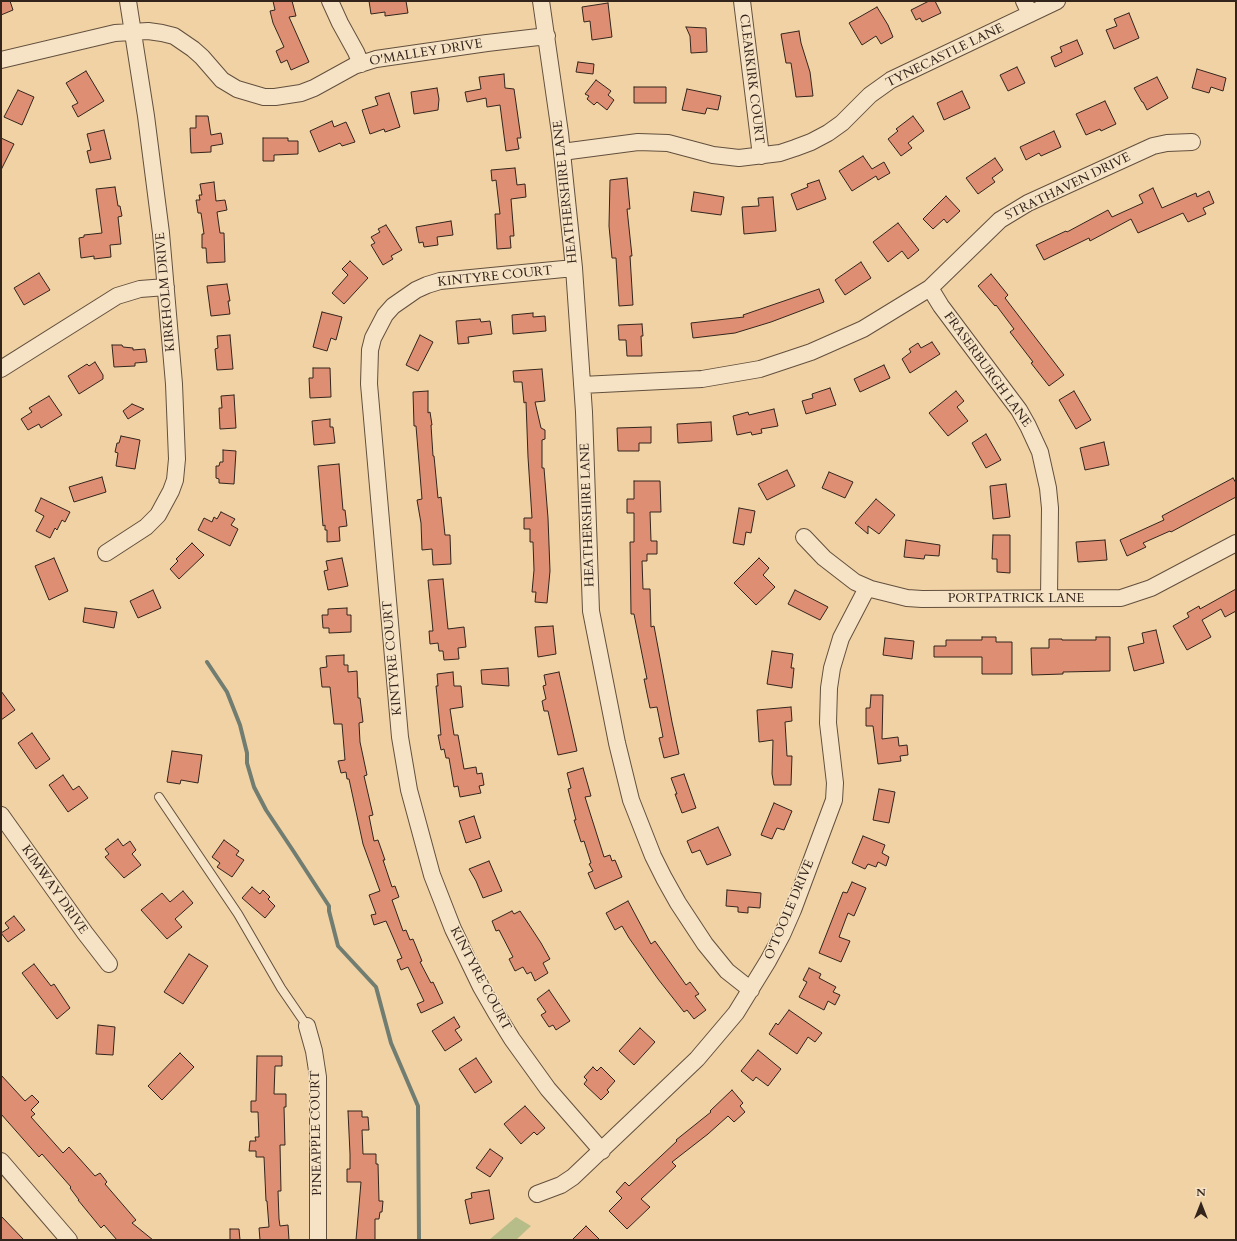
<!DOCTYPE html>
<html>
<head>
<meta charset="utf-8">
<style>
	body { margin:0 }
	#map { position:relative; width:1237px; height:1241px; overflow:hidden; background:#f1d2a4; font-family:Cardo,serif }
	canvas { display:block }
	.frame { position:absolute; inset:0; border:2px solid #33251c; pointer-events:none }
	.north { position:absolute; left:1181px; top:1185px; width:40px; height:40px; -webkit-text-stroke:3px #f6e2c4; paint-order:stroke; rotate:0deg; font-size:11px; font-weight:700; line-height:16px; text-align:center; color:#33251c }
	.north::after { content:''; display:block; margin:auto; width:14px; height:18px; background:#33251c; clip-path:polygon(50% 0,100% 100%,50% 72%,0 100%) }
</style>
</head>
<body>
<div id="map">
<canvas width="1237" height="1241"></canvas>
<div class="frame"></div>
<div class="north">N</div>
</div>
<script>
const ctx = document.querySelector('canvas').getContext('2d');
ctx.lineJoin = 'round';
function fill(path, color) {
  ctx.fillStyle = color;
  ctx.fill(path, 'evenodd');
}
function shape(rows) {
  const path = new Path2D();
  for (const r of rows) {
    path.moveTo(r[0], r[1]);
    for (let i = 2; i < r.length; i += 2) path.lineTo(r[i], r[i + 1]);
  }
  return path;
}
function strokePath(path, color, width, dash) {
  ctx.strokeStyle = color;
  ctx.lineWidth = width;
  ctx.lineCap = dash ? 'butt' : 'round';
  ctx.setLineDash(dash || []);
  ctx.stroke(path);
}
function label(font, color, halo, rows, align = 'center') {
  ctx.font = font + ' Cardo,serif';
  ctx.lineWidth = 3;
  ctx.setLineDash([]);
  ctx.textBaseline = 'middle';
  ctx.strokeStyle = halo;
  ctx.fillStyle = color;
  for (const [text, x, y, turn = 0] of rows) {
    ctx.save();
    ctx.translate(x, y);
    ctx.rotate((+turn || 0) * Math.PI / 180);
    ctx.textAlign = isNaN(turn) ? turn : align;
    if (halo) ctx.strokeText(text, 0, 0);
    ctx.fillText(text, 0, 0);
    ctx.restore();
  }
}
fill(shape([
	[516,1217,531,1226,516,1240,489,1240]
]), '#b7bd88');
strokePath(shape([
	[207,662,227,692,240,725,247,753,247,763,254,787,266,810,294,852,329,906,329,911,338,946,376,987,391,1043,418,1106,419,1240]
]), '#717d71', 4);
const building = shape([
	[1,1,10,1,13,10,1,15,1,1],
	[273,1,292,1,296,16,289,17,309,62,291,70,287,60,281,63,276,51,284,47,273,23,270,11,275,10,273,1],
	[369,1,406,1,408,13,385,16,385,12,371,14,369,1],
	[929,1,935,1,941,13,922,22,920,18,916,20,911,10,929,1],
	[608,3,612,37,592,40,590,21,584,22,582,7,608,3],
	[877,7,888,25,893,37,881,44,876,36,862,45,849,23,877,7],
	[1129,13,1139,38,1114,49,1106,30,1117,26,1114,19,1129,13],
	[686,27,706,28,707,52,691,53,690,36,686,27],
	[799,31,801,43,810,72,813,96,796,97,791,63,786,63,781,34,799,31],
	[1077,40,1083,54,1055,67,1051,57,1062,52,1060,47,1077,40],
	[578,62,594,64,593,74,576,72,578,62],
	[1017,67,1025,83,1008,91,1000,75,1017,67],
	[1197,69,1226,78,1223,91,1211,87,1209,93,1192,88,1197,69],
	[86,71,104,101,78,117,72,106,78,103,66,83,86,71],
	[504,74,505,88,514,89,521,138,517,138,519,149,506,151,500,105,487,107,486,98,467,102,465,92,481,89,479,77,504,74],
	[1157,77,1168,98,1147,110,1143,102,1142,102,1134,88,1157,77],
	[596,80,611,91,608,95,614,100,607,110,597,102,594,105,587,99,589,96,585,94,596,80],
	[634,87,666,87,666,103,634,103,634,87],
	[437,88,439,99,438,110,414,114,411,92,437,88],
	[687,89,721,96,718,110,707,108,705,114,682,110,687,89],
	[18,90,34,97,22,125,4,117,18,90],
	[962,91,970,108,944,120,937,103,962,91],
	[389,93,400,127,385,132,384,129,370,134,362,110,378,105,375,97,389,93],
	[1105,101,1116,124,1101,131,1100,129,1086,135,1076,114,1105,101],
	[196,116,208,116,211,135,221,133,223,144,211,146,211,152,191,153,190,128,196,128,196,116],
	[913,116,924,131,908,143,912,148,901,156,888,139,898,131,896,129,913,116],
	[332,121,334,127,346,122,355,142,342,146,340,143,319,152,310,131,332,121],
	[104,130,111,159,90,163,87,151,91,150,87,134,104,130],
	[1054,131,1061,147,1041,156,1039,153,1026,160,1020,147,1054,131],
	[1,138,14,144,1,170,1,138],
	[263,138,288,138,288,141,298,141,298,154,274,155,274,161,263,161,263,138],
	[863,156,872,169,884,162,890,173,878,180,876,176,852,191,839,171,863,156],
	[995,158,1003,170,992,178,995,182,978,194,966,178,995,158],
	[515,168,517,185,525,184,526,197,511,199,514,236,510,236,511,248,497,249,495,214,500,214,496,180,492,181,491,170,515,168],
	[627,178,630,209,627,209,632,256,630,256,633,305,619,306,616,258,612,258,609,226,610,180,627,178],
	[819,180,826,199,797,210,791,194,808,187,807,184,819,180],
	[214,182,216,201,225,200,227,210,217,212,220,233,224,233,225,262,207,263,206,248,202,248,202,234,204,234,201,213,198,213,196,200,200,200,199,195,202,195,200,184,214,182],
	[115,187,118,206,120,206,122,216,118,217,121,244,110,245,111,257,94,259,94,256,81,258,79,238,84,237,84,235,102,233,96,189,115,187],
	[1153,188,1162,208,1196,193,1197,197,1209,191,1214,203,1203,208,1206,214,1188,222,1183,213,1138,233,1131,219,1090,241,1089,238,1044,260,1036,245,1066,231,1067,232,1108,210,1112,217,1143,203,1139,195,1153,188],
	[694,192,724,197,721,215,691,211,694,192],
	[946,196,960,211,947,223,944,219,933,229,923,219,946,196],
	[773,197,776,231,744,234,742,207,759,206,758,198,773,197],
	[451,221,453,235,437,237,438,245,424,247,423,242,419,243,416,227,451,221],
	[898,223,919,250,908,259,902,251,888,262,873,242,898,223],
	[386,225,402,250,391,256,393,259,383,265,371,245,375,243,371,237,380,232,378,229,386,225],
	[350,261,368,278,344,304,332,293,348,275,342,269,350,261],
	[861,262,871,278,845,295,835,280,861,262],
	[39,273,50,290,24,305,14,288,39,273],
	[991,274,1008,295,1005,298,1064,375,1049,386,1031,363,1033,362,1010,332,1014,329,996,305,995,306,978,286,991,274],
	[227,284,230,301,228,301,230,314,211,316,207,286,227,284],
	[819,289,824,302,771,322,735,333,693,338,691,323,744,317,743,315,819,289],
	[322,312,342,317,336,340,331,338,327,351,313,347,322,312],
	[533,313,533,317,545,316,546,331,513,334,512,315,533,313],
	[480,319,481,322,490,321,492,334,468,337,469,343,458,344,456,321,480,319],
	[642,324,643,336,641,336,642,356,627,356,626,340,619,340,618,325,642,324],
	[230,335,233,369,217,370,215,349,218,348,217,336,230,335],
	[420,335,433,342,418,371,406,365,420,335],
	[932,342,940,354,910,373,902,359,911,352,909,349,918,343,921,348,932,342],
	[112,345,122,345,123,347,133,348,133,350,145,349,147,362,135,363,135,366,114,367,112,345],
	[95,362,103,375,103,379,79,394,68,376,87,364,89,366,95,362],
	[884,365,890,378,860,392,854,379,884,365],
	[313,368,330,368,331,397,310,398,309,378,313,378,313,368],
	[542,369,545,401,535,402,541,428,545,430,545,439,542,440,542,468,544,468,548,518,550,571,547,603,535,602,536,592,532,592,534,570,533,542,530,542,530,529,524,529,524,518,532,518,528,457,526,402,524,403,522,382,514,382,513,371,542,369],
	[830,388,836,405,806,414,802,401,813,398,812,394,830,388],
	[428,391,428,413,430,412,432,425,431,425,433,456,434,456,438,498,441,497,445,535,450,535,451,564,433,565,432,549,422,550,421,523,417,500,422,499,416,426,414,426,413,392,428,391],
	[956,391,964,401,957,407,968,421,948,436,929,413,956,391],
	[1074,391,1091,420,1076,429,1059,400,1074,391],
	[234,395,236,428,220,429,219,408,222,408,221,396,234,395],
	[49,396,62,415,41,428,39,424,28,430,21,419,32,412,29,408,49,396],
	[132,404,144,409,128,419,123,411,132,404],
	[774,409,778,426,761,429,762,433,752,435,751,432,737,435,733,416,748,412,749,415,774,409],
	[330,419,330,427,333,427,335,443,314,445,312,421,330,419],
	[711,422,712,441,678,443,677,424,711,422],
	[651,427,651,443,639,443,639,451,618,451,617,428,651,427],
	[986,434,1001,460,986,468,972,443,986,434],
	[121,436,140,440,135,469,116,466,118,453,115,452,117,443,119,443,121,436],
	[1104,442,1109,465,1085,470,1080,448,1104,442],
	[223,450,236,451,234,484,219,483,219,479,216,478,216,466,219,466,220,462,223,462,223,450],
	[339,464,343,510,345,510,347,526,339,527,340,541,327,542,327,530,325,530,325,525,323,526,318,466,339,464],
	[787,470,795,486,767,500,758,484,787,470],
	[829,472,853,482,845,498,822,488,829,472],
	[102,477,106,492,74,502,69,487,102,477],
	[1233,478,1236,483,1236,497,1171,532,1170,531,1143,543,1146,547,1127,556,1120,540,1164,520,1162,516,1233,478],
	[634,481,660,481,661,512,650,512,651,541,657,541,657,554,647,554,647,561,642,561,643,589,650,589,651,627,654,626,672,722,679,754,664,758,659,738,663,737,657,707,650,708,644,679,647,679,634,614,631,614,630,542,634,542,634,513,627,513,627,499,634,499,634,481],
	[1006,484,1010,517,993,519,990,486,1006,484],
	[41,498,70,512,65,522,62,520,57,530,55,528,50,538,36,531,44,516,35,511,41,498],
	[876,499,895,515,879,534,868,526,868,534,855,523,876,499],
	[739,508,755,511,751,533,746,532,744,545,733,543,739,508],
	[221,512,235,519,231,525,238,529,230,546,198,530,204,518,212,522,214,517,217,519,221,512],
	[993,535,1010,535,1010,573,997,572,997,559,992,559,993,535],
	[906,540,940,545,939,556,925,555,924,559,904,557,906,540],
	[1105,540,1107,560,1078,562,1076,542,1105,540],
	[192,543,204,555,179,579,170,569,178,561,176,559,192,543],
	[54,558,68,591,49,600,35,566,54,558],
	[342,558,348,586,328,590,324,571,328,570,326,561,342,558],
	[759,558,769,568,763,575,775,587,756,605,734,583,759,558],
	[443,579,448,629,464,627,466,647,458,648,459,659,444,660,443,651,439,651,438,643,430,644,429,631,433,631,428,580,443,579],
	[1236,589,1236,611,1225,617,1221,609,1202,620,1211,637,1187,650,1173,626,1189,617,1187,613,1199,606,1200,609,1236,589],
	[153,590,161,608,138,618,130,601,153,590],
	[795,590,828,607,820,620,788,604,795,590],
	[85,608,117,612,114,628,83,622,85,608],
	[347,608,347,615,351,615,351,632,329,633,329,628,323,628,322,615,328,615,328,609,347,608],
	[553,626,556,654,538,657,535,627,553,626],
	[1156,630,1164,663,1134,671,1128,647,1144,643,1142,633,1156,630],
	[982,637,996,637,996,642,1012,642,1012,674,982,674,982,657,934,657,934,646,946,646,946,640,982,640,982,637],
	[1096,637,1110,637,1110,671,1063,672,1063,674,1032,675,1031,648,1049,648,1049,639,1062,639,1062,640,1096,640,1096,637],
	[885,638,914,641,912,659,883,655,885,638],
	[772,651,793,654,791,668,794,668,792,688,767,684,772,651],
	[344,655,344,665,348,665,348,672,357,671,358,698,360,698,363,722,359,723,360,742,367,775,364,776,373,815,369,816,374,841,378,840,385,860,383,860,392,887,395,886,399,897,392,900,403,931,406,930,410,940,413,939,422,961,420,962,431,983,433,982,443,1003,421,1013,417,1004,424,1001,408,967,401,970,397,960,402,958,386,921,374,925,371,915,376,914,369,895,380,891,363,844,349,779,347,779,346,772,341,773,338,761,345,760,342,724,334,724,330,687,322,687,320,668,327,667,326,656,344,655],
	[508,668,509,686,482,684,481,670,508,668],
	[453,672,454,686,461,686,463,707,450,709,454,735,458,735,464,769,476,767,477,774,482,773,484,785,479,786,481,793,460,797,458,786,454,787,449,758,446,758,444,749,441,750,438,735,441,735,436,686,438,686,437,674,453,672],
	[559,672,577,751,558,755,548,711,544,711,542,701,546,699,543,686,546,685,544,675,559,672],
	[1,691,15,710,1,720,1,691],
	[871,695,883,695,882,739,898,737,899,746,907,745,908,755,900,756,901,761,878,764,873,726,866,726,866,708,870,708,871,695],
	[791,707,792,721,785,722,787,756,792,756,791,785,774,785,772,774,773,740,759,742,757,710,791,707],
	[32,733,50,759,36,769,18,743,32,733],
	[172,751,202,755,198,783,181,780,180,784,167,782,172,751],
	[583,768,591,796,585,797,604,857,610,855,612,861,615,860,622,877,595,889,588,873,593,871,589,864,591,863,584,841,581,842,574,820,576,820,568,789,571,788,567,773,583,768],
	[684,774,696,808,682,813,675,794,677,794,671,778,684,774],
	[63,775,73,790,79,786,88,798,68,812,49,785,63,775],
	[879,789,895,792,889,823,873,820,879,789],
	[774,803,792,811,784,830,777,828,772,839,761,835,774,803],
	[474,816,481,838,466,843,459,821,474,816],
	[718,827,731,855,707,865,700,850,692,853,687,841,718,827],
	[863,836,885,845,882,853,889,857,886,866,878,862,876,867,868,864,865,869,852,863,863,836],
	[118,839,123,846,130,841,136,850,132,854,141,865,124,878,105,857,109,854,105,849,118,839],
	[224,840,239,851,236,855,244,860,232,877,217,867,220,863,212,857,224,840],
	[489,861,502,891,483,898,476,881,469,869,489,861],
	[852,882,866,888,854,916,848,913,839,937,850,941,841,962,819,953,843,892,847,893,852,882],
	[252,887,260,894,263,890,270,897,268,899,275,906,265,918,242,898,252,887],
	[727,890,761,893,760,908,748,907,748,913,738,912,738,907,726,906,727,890],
	[183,891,193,903,175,919,182,927,167,939,141,910,162,893,170,902,183,891],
	[628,901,651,944,655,941,686,985,690,982,699,994,695,996,706,1010,694,1019,687,1010,684,1012,658,979,629,938,622,926,615,930,606,913,628,901],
	[512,911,514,914,520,911,541,943,550,959,543,963,548,973,535,981,531,972,527,974,523,967,515,971,509,959,513,957,499,930,496,931,492,921,512,911],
	[14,916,25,930,8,942,1,933,9,928,5,923,14,916],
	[189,954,208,966,183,1004,164,992,189,954],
	[34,964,51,986,54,984,70,1008,57,1019,22,973,34,964],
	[809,968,821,974,819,978,836,987,833,992,840,995,835,1005,828,1001,824,1010,799,997,807,982,803,980,809,968],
	[549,990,570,1021,556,1030,553,1025,549,1027,541,1015,546,1012,537,999,549,990],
	[789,1010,822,1033,815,1042,808,1037,797,1054,769,1034,776,1023,778,1025,789,1010],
	[454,1017,460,1027,455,1030,462,1040,445,1051,432,1031,454,1017],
	[98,1025,115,1027,113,1055,96,1054,98,1025],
	[640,1028,655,1042,634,1065,619,1051,640,1028],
	[758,1050,781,1069,768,1086,756,1077,753,1081,741,1071,758,1050],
	[180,1053,194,1067,162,1100,148,1086,180,1053],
	[257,1056,282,1056,282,1066,275,1066,274,1094,286,1094,286,1107,284,1107,285,1145,280,1145,281,1191,278,1191,279,1219,280,1226,288,1225,289,1240,260,1240,259,1228,269,1227,267,1201,266,1201,264,1157,256,1157,256,1151,249,1151,250,1141,256,1141,255,1137,259,1137,258,1112,251,1112,251,1101,256,1101,257,1056],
	[476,1058,492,1082,475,1093,459,1069,476,1058],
	[593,1067,597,1071,601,1067,615,1081,607,1090,609,1092,601,1100,584,1084,587,1080,584,1077,593,1067],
	[1,1075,25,1101,32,1095,39,1102,31,1110,35,1114,31,1117,63,1153,69,1147,95,1176,100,1173,107,1182,105,1184,136,1220,132,1223,153,1240,117,1240,104,1225,101,1228,78,1200,79,1200,70,1188,71,1187,42,1154,39,1157,1,1114,1,1075],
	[732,1090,743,1103,740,1106,745,1112,734,1122,728,1116,708,1134,672,1162,676,1166,641,1199,650,1207,627,1229,609,1211,622,1198,616,1192,625,1182,629,1186,677,1141,676,1140,711,1112,710,1111,732,1090],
	[525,1106,545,1128,537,1135,534,1132,521,1144,504,1124,525,1106],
	[348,1111,362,1111,362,1117,368,1117,369,1130,362,1130,363,1154,376,1154,376,1164,378,1164,379,1201,383,1201,382,1212,380,1212,379,1219,375,1219,375,1240,356,1240,361,1182,347,1182,347,1169,350,1169,350,1154,348,1111],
	[490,1149,503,1158,490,1177,476,1168,490,1149],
	[489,1190,494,1219,470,1224,465,1200,472,1198,471,1193,489,1190],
	[1,1216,24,1240,1,1240,1,1216],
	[586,1226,600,1240,572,1240,586,1226],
	[230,1229,239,1229,240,1240,230,1240,230,1229]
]);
fill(building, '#dd8e73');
strokePath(building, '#33251c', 1);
const service = shape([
	[159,797,238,914,281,988,307,1026]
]);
const minor = shape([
	[330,1,340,23,356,52,361,64],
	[541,1,560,133,574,268,584,412,591,611,617,743,631,800,653,856,664,878,678,903,705,944,727,971,751,990],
	[742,1,761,156],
	[1024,1,1030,14],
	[1,60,115,33,148,31,162,33,174,36,193,49,202,57,222,80,237,89,264,97,275,97,301,93,314,88,354,66,376,59,487,43,547,36],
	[562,152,638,142,668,143,713,155,739,158,780,153,795,148,811,142,828,133,842,123,870,95,891,80,1057,1],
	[574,268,440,281,427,285,416,290,393,306,385,315,373,338,370,350,369,384,400,737,409,790,432,875,453,929,481,987,496,1013,512,1039,548,1089,602,1151],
	[930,288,941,306,1019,410,1028,426,1040,452,1048,488,1050,508,1049,598],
	[1,369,117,296,140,289,166,287],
	[582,385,702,379,760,369,811,352,863,329,930,288,1000,220,1028,203,1153,146,1167,143,1192,142],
	[804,537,824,558,855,582,871,589,907,598,922,599,1121,598,1151,588,1236,543],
	[106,553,146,527,158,515,171,491,175,480,177,459,174,384,161,233,146,116,128,1],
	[1,815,85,933,109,964],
	[307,1026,314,1051,318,1077,318,1240],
	[1,1161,69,1240],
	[537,1194,561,1185,573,1177,697,1059,736,1013,768,961,782,935,793,910,834,800,835,783,828,723,829,688,832,668,841,638,867,588]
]);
strokePath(service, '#62503e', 10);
strokePath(minor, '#62503e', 18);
strokePath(service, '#f6e2c4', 8);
strokePath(minor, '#f6e2c4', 16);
label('13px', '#33251c', '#f6e2c4', [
	["O'MALLEY DRIVE",426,53,-9],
	["TYNECASTLE LANE",945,56,-26],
	["CLEARKIRK COURT",751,79,83],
	["STRATHAVEN DRIVE",1068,187,-26],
	["HEATHERSHIRE LANE",566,192,-96],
	["KINTYRE COURT",495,277,-6],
	["KIRKHOLM DRIVE",166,292,-95],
	["FRASERBURGH LANE",987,370,54],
	["HEATHERSHIRE LANE",588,515,-92],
	["PORTPATRICK LANE",1016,599],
	["KINTYRE COURT",393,658,-95],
	["KIMWAY DRIVE",54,890,55],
	["O'TOOLE DRIVE",790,910,-67],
	["KINTYRE COURT",480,979,62],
	["PINEAPPLE COURT",317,1133,-91]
]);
</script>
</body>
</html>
